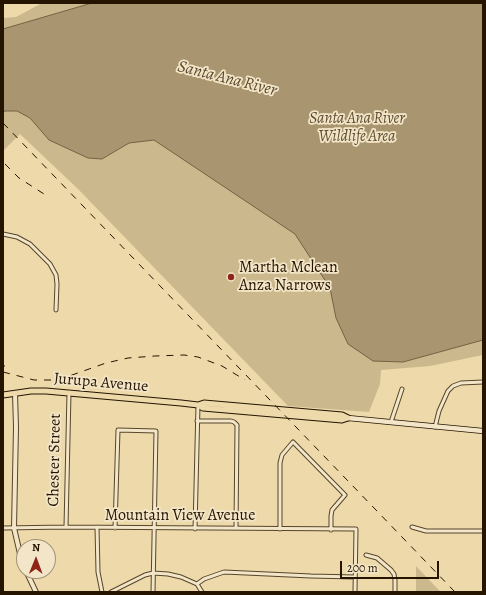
<!DOCTYPE html>
<html>
<head>
<meta charset="utf-8">
<style>
	body { margin:0 }
	#map { position:relative; width:486px; height:595px; overflow:hidden; background:#edd9aa; font-family:Alegreya,serif }
	canvas { display:block }
	.frame { position:absolute; inset:0; border:4px solid #241400; pointer-events:none }
	.north { position:absolute; left:16px; top:539px; width:40px; height:40px; box-sizing:border-box; background:#f3e6c8; border:1px solid #a09278; border-radius:50%; rotate:1deg; font-size:11px; font-weight:700; line-height:16px; text-align:center; color:#241400 }
	.north::after { content:''; display:block; margin:auto; width:14px; height:18px; background:#8f2418; clip-path:polygon(50% 0,100% 100%,50% 72%,0 100%) }
	.scale { position:absolute; left:340px; top:561px; width:99px; height:18px; box-sizing:border-box; border:2px solid #241400; border-top:0; padding-left:5px; font-size:12px; line-height:14px; white-space:nowrap; color:#241400; -webkit-text-stroke:3px #f3e6c8; paint-order:stroke }
</style>
</head>
<body>
<div id="map">
<canvas width="486" height="595"></canvas>
<div class="frame"></div>
<div class="north">N</div>
<div class="scale">200 m</div>
</div>
<script>
const ctx = document.querySelector('canvas').getContext('2d');
ctx.lineJoin = 'round';
function fill(path, color) {
  ctx.fillStyle = color;
  ctx.fill(path, 'evenodd');
}
function shape(rows) {
  const path = new Path2D();
  for (const r of rows) {
    path.moveTo(r[0], r[1]);
    for (let i = 2; i < r.length; i += 2) path.lineTo(r[i], r[i + 1]);
  }
  return path;
}
function strokePath(path, color, width, dash) {
  ctx.strokeStyle = color;
  ctx.lineWidth = width;
  ctx.lineCap = dash ? 'butt' : 'round';
  ctx.setLineDash(dash || []);
  ctx.stroke(path);
}
function label(font, color, halo, rows, align = 'center') {
  ctx.font = font + ' Alegreya,serif';
  ctx.lineWidth = 3.5;
  ctx.setLineDash([]);
  ctx.textBaseline = 'middle';
  ctx.strokeStyle = halo;
  ctx.fillStyle = color;
  for (const [text, x, y, turn = 0] of rows) {
    ctx.save();
    ctx.translate(x, y);
    ctx.rotate((+turn || 0) * Math.PI / 180);
    ctx.textAlign = isNaN(turn) ? turn : align;
    if (halo) ctx.strokeText(text, 0, 0);
    ctx.fillText(text, 0, 0);
    ctx.restore();
  }
}
fill(shape([
	[42,3,483,3,483,355,430,366,381,370,380,384,369,412,288,406,79,190,20,134,3,151,3,18,16,17],
	[416,566,432,583,441,592,416,592]
]), '#cbb88d');
const water = shape([
	[92,3,483,3,483,340,403,362,373,361,348,344,336,318,330,288,295,234,154,140,129,143,102,159,88,158,49,140,30,118,17,111,5,111,3,112,3,29,92,3]
]);
fill(water, '#a99670');
strokePath(water, '#746243', 1);
const minor = shape([
	[3,234,17,237,30,244,50,264,56,275,57,284,56,310],
	[197,421,231,421,234,422,237,425,236,528],
	[391,422,402,389],
	[435,427,439,411,448,391,453,386,461,383,483,382],
	[66,527,69,393],
	[97,527,98,572,102,592],
	[412,527,426,531,483,531],
	[3,528,66,527,356,529,355,592],
	[115,528,118,430,156,431,153,592],
	[195,529,198,405],
	[280,529,280,463,282,455,293,442,345,495,332,510,331,516,331,530],
	[366,555,377,558,391,570,394,574,395,580,395,592],
	[197,584,202,592],
	[111,592,145,575,153,573,168,574,181,577,197,584,204,579,224,572,311,576,355,577]
]);
const tertiary = shape([
	[15,393,16,427,14,528,21,558,24,566],
	[26,571,36,592]
]);
const secondary = shape([
	[348,418,483,431]
]);
const primary = shape([
	[3,395,31,391,46,391,181,403,198,405,203,408,342,420,348,418],
	[198,405,204,403,342,415,348,418]
]);
strokePath(minor, '#56452a', 5);
strokePath(tertiary, '#56452a', 6);
strokePath(secondary, '#241400', 6);
strokePath(primary, '#241400', 7);
strokePath(minor, '#f3e6c8', 3);
strokePath(tertiary, '#f3e6c8', 4);
strokePath(secondary, '#f3e6c8', 4.5);
strokePath(primary, '#edd9aa', 5);
strokePath(shape([
	[3,123,455,592],
	[5,164,19,178,44,194],
	[3,366,5,366],
	[3,372,34,380,58,380,106,363,128,358,155,356,184,355,198,357,222,366,245,380]
]), '#241400', 1, [7, 7]);
for (const [x, y, r, color] of [
	[231,277,4,"#8f2418"]
]) {
  const dot = new Path2D();
  dot.arc(x, y, r, 0, 2 * Math.PI);
  ctx.fillStyle = color;
  ctx.fill(dot);
  strokePath(dot, '#f3e6c8', 1.5);
}
label('italic 16px', '#5e4d31', '#f3e6c8', [
	["Santa Ana River",357,119],
	["Wildlife Area",357,137]
]);
label('16px', '#241400', '#f3e6c8', [
	["Martha Mclean",239,268],
	["Anza Narrows",239,286]
], 'left');
label('16px', '#241400', '#f3e6c8', [
	["Jurupa Avenue",101,383,5],
	["Chester Street",55,460,-89],
	["Mountain View Avenue",180,516]
]);
label('italic 17px', '#59482d', '#f3e6c8', [
	["Santa Ana River",227,79,14]
]);
</script>
</body>
</html>
